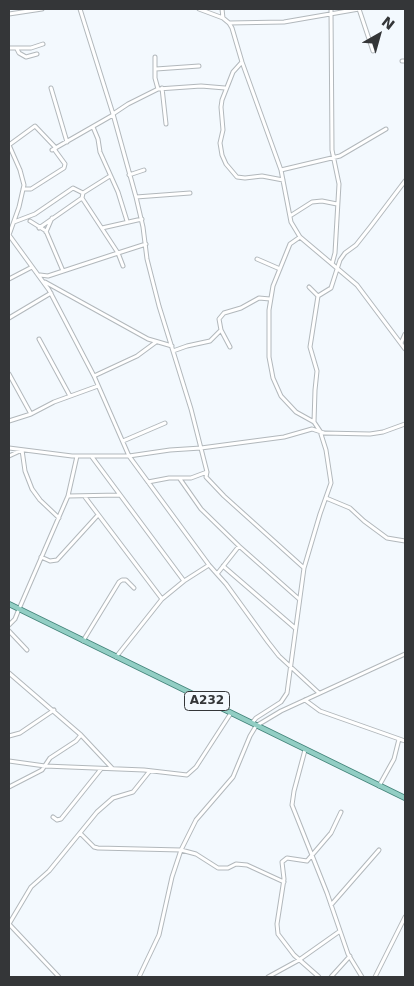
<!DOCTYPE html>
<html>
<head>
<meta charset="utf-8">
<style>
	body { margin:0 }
	#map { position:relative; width:414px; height:986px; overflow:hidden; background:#f3f9fe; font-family:"DejaVu Sans",sans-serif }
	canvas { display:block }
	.frame { position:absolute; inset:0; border:10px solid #343638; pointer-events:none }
	.north { position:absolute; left:354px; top:10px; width:50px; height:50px; -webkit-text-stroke:4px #f3f9fe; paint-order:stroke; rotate:38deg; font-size:14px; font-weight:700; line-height:20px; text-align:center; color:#343638 }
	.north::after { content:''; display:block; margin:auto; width:18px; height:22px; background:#343638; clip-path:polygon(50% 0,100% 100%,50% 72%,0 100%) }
</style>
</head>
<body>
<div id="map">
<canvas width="414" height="986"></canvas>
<div class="frame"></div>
<div class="north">N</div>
</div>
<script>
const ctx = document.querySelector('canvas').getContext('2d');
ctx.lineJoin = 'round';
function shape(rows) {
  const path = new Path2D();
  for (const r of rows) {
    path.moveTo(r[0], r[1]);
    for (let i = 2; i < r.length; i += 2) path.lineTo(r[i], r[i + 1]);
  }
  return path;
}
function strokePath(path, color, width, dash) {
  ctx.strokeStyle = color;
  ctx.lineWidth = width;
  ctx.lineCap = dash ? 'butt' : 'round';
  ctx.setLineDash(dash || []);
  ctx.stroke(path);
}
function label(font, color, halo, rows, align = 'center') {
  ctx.font = font + ' "DejaVu Sans",sans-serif';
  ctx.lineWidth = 4;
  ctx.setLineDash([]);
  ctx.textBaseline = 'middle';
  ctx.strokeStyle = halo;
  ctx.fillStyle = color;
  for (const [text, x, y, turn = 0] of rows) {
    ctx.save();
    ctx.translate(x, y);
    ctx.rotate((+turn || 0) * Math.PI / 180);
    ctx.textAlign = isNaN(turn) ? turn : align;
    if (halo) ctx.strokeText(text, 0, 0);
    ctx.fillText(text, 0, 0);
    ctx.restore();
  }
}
const minor = shape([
	[80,9,113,114,136,197,143,227,147,259,159,306,191,409,207,472,206,477,224,496,304,568],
	[199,9,223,18,229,23,232,28,242,62,281,170,291,222,300,237,357,285,405,349],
	[222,9,223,18],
	[331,9,332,150,339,184,335,253,332,264],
	[359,9,373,51],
	[9,14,42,9],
	[229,23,284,22,359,9],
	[9,48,31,48,43,44],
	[17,49,19,53,26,57,37,54],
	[155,57,155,78,158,89],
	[402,61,405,61],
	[242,62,233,72,222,100,221,107,223,130,220,143,222,155,226,164,237,177,245,178,262,176,283,180],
	[156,69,199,66],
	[51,88,67,142],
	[162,88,166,124],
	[113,114,128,104,158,89,201,86,225,88],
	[93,127,98,139,100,152,118,192,127,221],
	[9,145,20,170,24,185,19,207,9,235],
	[9,145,35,126,56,148],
	[52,150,113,115],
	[281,170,340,156,386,129],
	[129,175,144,170],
	[23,189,31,189,64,168,65,164,54,149],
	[83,193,110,176],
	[136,197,190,193],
	[290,216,312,202,322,201,337,204],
	[30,221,46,231,63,271],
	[14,222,35,214,73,188,83,193,82,198,39,228],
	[102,228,142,219],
	[46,232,52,218],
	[9,235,49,290,94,376,129,456,209,565,226,584,268,642,279,656,319,693],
	[257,259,280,269],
	[123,266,118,253,146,244],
	[40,275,48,276,118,253,82,198],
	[9,279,32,267],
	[45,282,148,339,172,346],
	[309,287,318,296,310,347,317,371,315,390,314,422],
	[318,296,331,288,340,260,345,253,356,245,371,226,405,181],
	[9,318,51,293],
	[221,330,230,347],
	[39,339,70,396],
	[401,343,405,334],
	[173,351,187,346,210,341,221,330,219,319,224,313,241,308,259,298,270,299],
	[9,374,31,414],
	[94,376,137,356,156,342],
	[9,421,31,414,54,402,98,386],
	[123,441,165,423],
	[9,448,72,456,129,456,170,450,201,448,284,437,312,429,324,433,370,434,383,432,405,424],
	[9,456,22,450,25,471,32,489,40,500,59,518],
	[92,457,184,581],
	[180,479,201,509,239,546,299,599],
	[148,482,169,478,191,478,207,472],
	[68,496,120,495],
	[85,497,162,599],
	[326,498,350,508,364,521,387,538,405,541],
	[41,557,50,561,57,560,98,515],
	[223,566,295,628],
	[217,574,239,546],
	[9,625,15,619,19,609,68,496,77,456],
	[9,631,27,650],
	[83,641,119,582,122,580,126,580,134,588],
	[116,657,162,599,184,581,209,565],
	[9,673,81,735,112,768],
	[305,700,320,711,405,741],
	[252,723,256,718,281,702,287,693,304,568,320,514,331,483,326,450,320,431,314,422,296,412,281,396,273,378,269,357,269,310,273,286,290,244,300,237],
	[9,736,20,733,54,710],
	[305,750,294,791,292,805,327,893,348,954,362,977],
	[9,761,45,766,144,770,187,775,196,767,231,713],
	[379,786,394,759,399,739],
	[9,787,42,770,50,758,76,741,81,735],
	[53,817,57,820,61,819,101,769],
	[80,833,94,847,98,848,181,850,196,854,218,868,228,868,236,864,247,865,284,882],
	[331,905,379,850],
	[9,924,31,887,49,871,97,812,113,798,133,792,149,772],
	[9,924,59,977],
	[139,977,159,935,172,877,181,850,196,820,233,777,250,736,256,726,281,711,405,654],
	[268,977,299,960,340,931],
	[319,977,294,955,278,934,277,924,284,879,282,862,287,858,307,861,331,833,341,812],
	[331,977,350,956],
	[375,977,405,917]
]);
const major = shape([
	[9,604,405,798]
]);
strokePath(minor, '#b2b8bc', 5);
strokePath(major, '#428379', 6);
strokePath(minor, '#fff', 3);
strokePath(major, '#92cec4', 4.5);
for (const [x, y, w] of [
	[207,701,45]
]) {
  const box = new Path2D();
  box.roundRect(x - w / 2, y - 9.5, w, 19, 4);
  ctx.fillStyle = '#f3f9fe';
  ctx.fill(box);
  strokePath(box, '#343638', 1);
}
label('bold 12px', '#343638', null, [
	["A232",207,701]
]);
</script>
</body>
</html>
